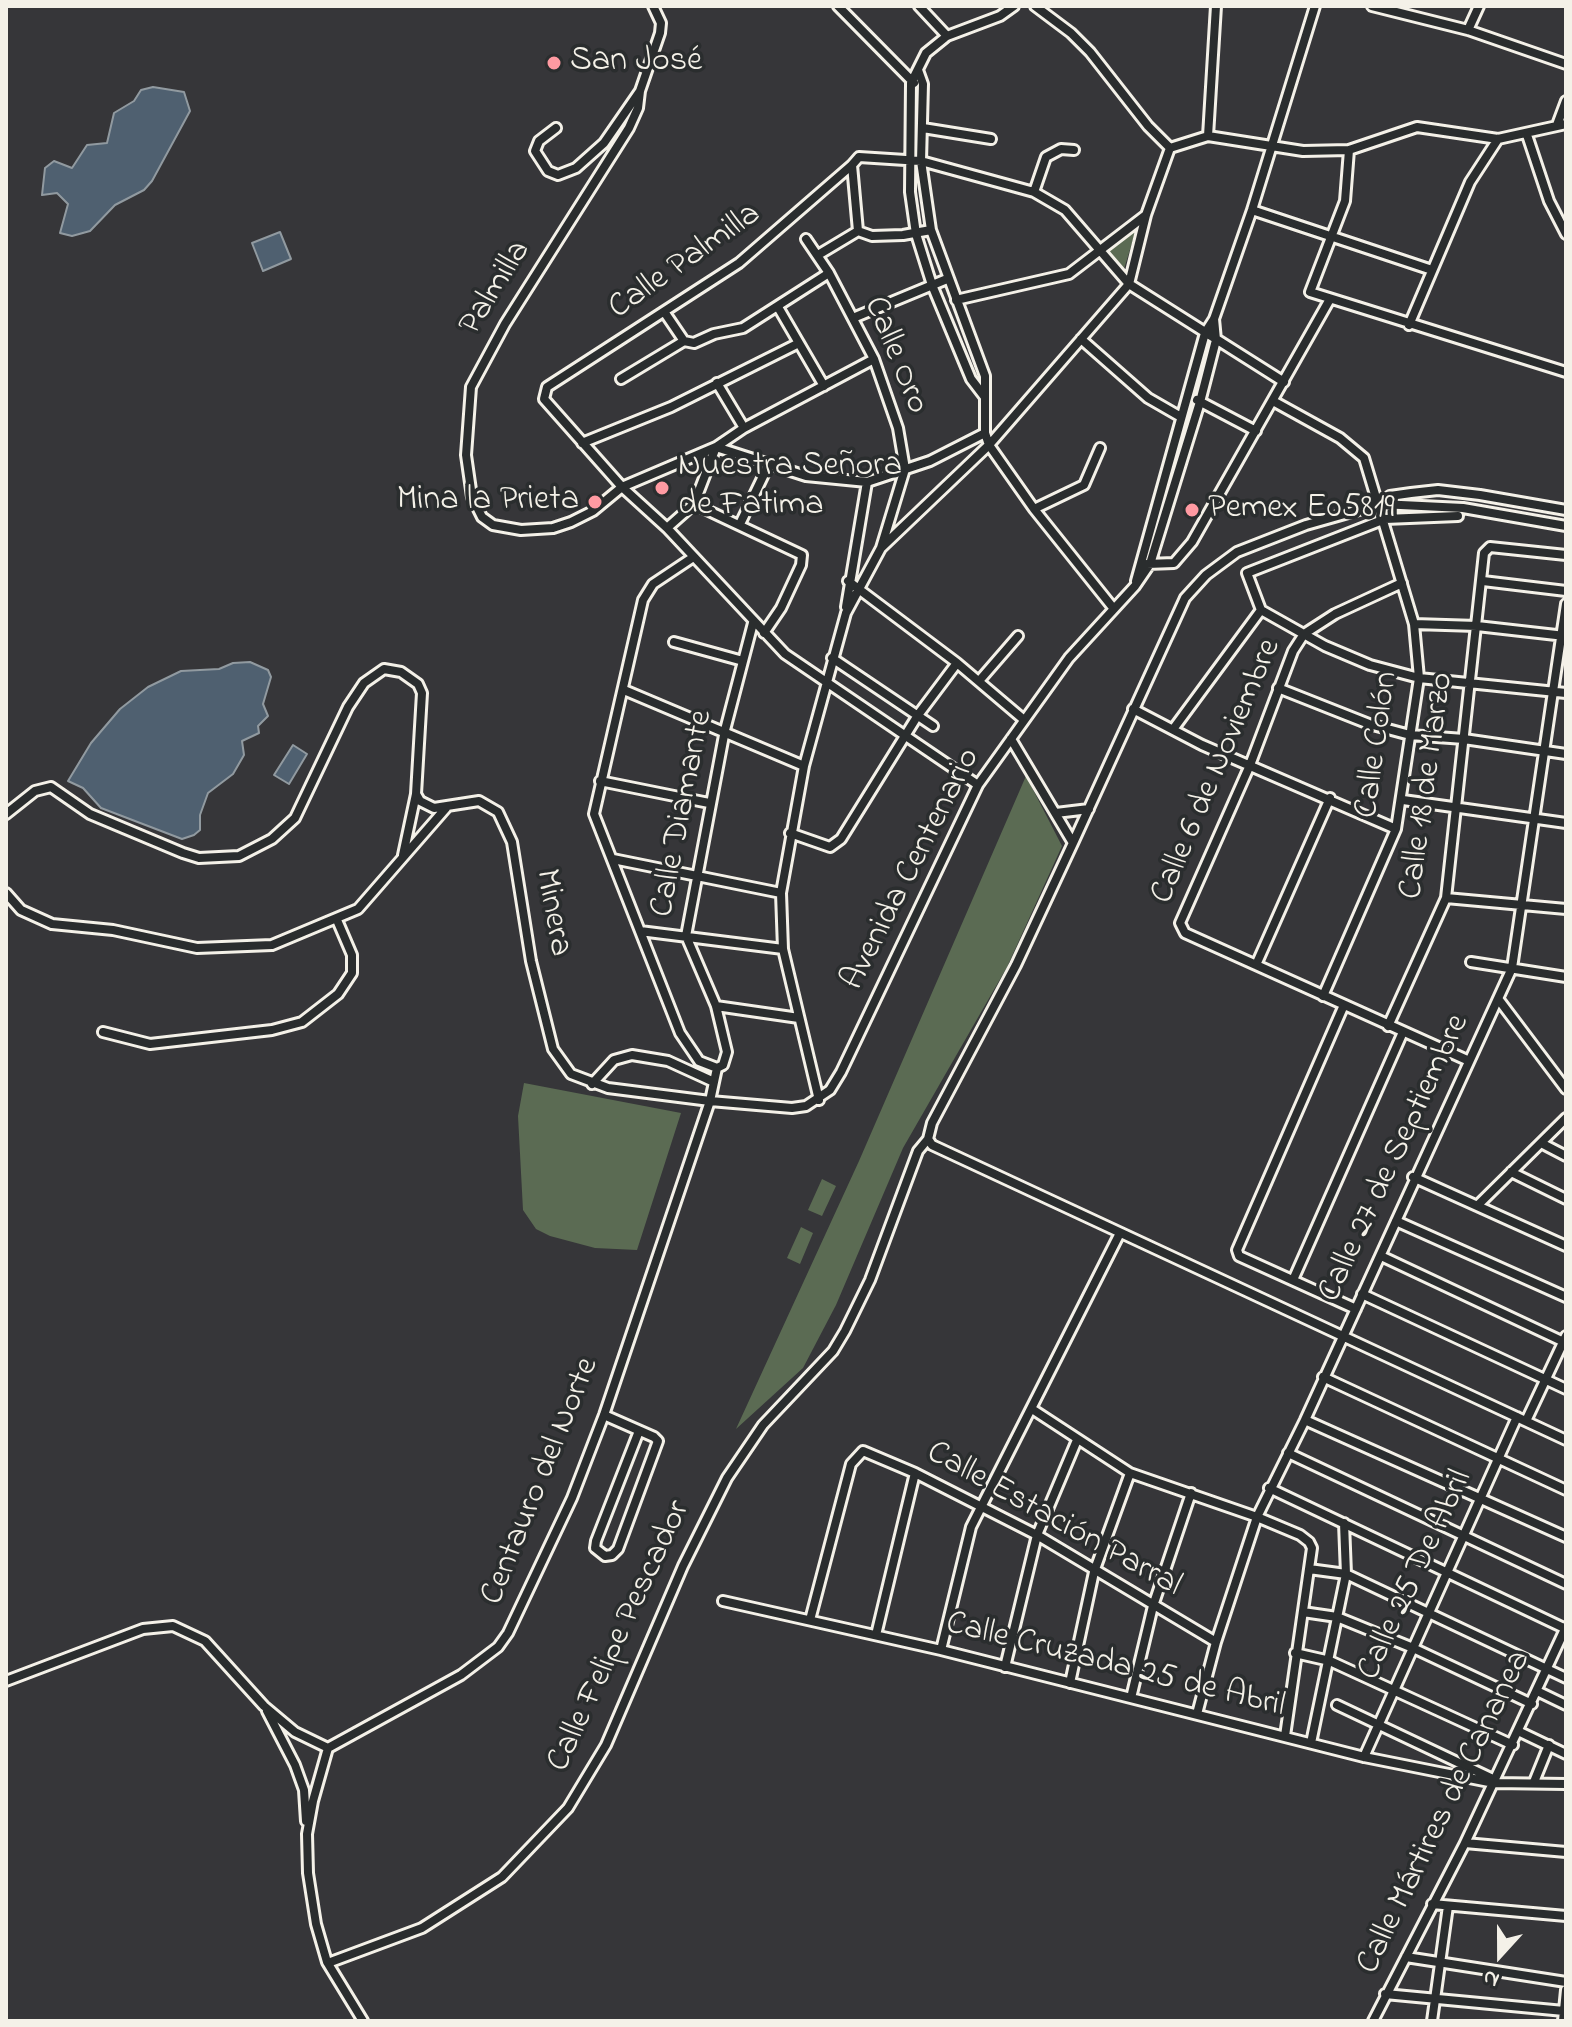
<!DOCTYPE html>
<html>
<head>
<meta charset="utf-8">
<style>
	body { margin:0 }
	#map { position:relative; width:1572px; height:2027px; overflow:hidden; background:#363639; font-family:"Indie Flower",sans-serif }
	canvas { display:block }
	.frame { position:absolute; inset:0; border:8px solid #f4f1e8; pointer-events:none }
	.north { position:absolute; left:1460px; top:1915px; width:80px; height:80px; -webkit-text-stroke:6px #2a2d2e; paint-order:stroke; rotate:201deg; font-size:22px; font-weight:700; line-height:32px; text-align:center; color:#f4f1e8 }
	.north::after { content:''; display:block; margin:auto; width:28px; height:36px; background:#f4f1e8; clip-path:polygon(50% 0,100% 100%,50% 72%,0 100%) }
</style>
</head>
<body>
<div id="map">
<canvas width="1572" height="2027"></canvas>
<div class="frame"></div>
<div class="north">N</div>
</div>
<script>
const ctx = document.querySelector('canvas').getContext('2d');
ctx.lineJoin = 'round';
function fill(path, color) {
  ctx.fillStyle = color;
  ctx.fill(path, 'evenodd');
}
function shape(rows) {
  const path = new Path2D();
  for (const r of rows) {
    path.moveTo(r[0], r[1]);
    for (let i = 2; i < r.length; i += 2) path.lineTo(r[i], r[i + 1]);
  }
  return path;
}
function strokePath(path, color, width, dash) {
  ctx.strokeStyle = color;
  ctx.lineWidth = width;
  ctx.lineCap = dash ? 'butt' : 'round';
  ctx.setLineDash(dash || []);
  ctx.stroke(path);
}
function label(font, color, halo, rows, align = 'center') {
  ctx.font = font + ' "Indie Flower",sans-serif';
  ctx.lineWidth = 7;
  ctx.setLineDash([]);
  ctx.textBaseline = 'middle';
  ctx.strokeStyle = halo;
  ctx.fillStyle = color;
  for (const [text, x, y, turn = 0] of rows) {
    ctx.save();
    ctx.translate(x, y);
    ctx.rotate((+turn || 0) * Math.PI / 180);
    ctx.textAlign = isNaN(turn) ? turn : align;
    if (halo) ctx.strokeText(text, 0, 0);
    ctx.fillText(text, 0, 0);
    ctx.restore();
  }
}
fill(shape([
	[1136,230,1124,269,1106,249],
	[1026,776,1062,846,1007,967,903,1148,836,1305,803,1368,736,1429,859,1161],
	[524,1083,681,1113,637,1250,595,1248,550,1236,536,1229,523,1210,518,1116],
	[822,1179,836,1186,822,1216,808,1210],
	[801,1227,813,1233,800,1264,787,1258]
]), '#5b6b53');
const water = shape([
	[153,87,184,92,190,111,152,181,144,190,115,205,90,231,72,236,60,233,68,204,57,193,42,195,45,168,54,161,72,168,87,145,107,143,114,113,134,101,141,90,153,87],
	[280,232,291,259,263,271,252,243,280,232],
	[233,663,250,662,268,670,271,677,263,704,268,716,258,726,259,733,242,741,244,755,233,774,208,793,200,815,200,830,194,835,182,839,101,808,83,788,68,781,91,743,120,709,148,687,181,671,219,669,233,663],
	[293,745,307,754,289,784,274,775,293,745]
]);
fill(water, '#4f6070');
strokePath(water, '#919aa0', 2);
const street = shape([
	[838,6,914,83],
	[919,6,947,36],
	[1035,6,1071,33,1090,52,1148,126,1170,148],
	[1372,6,1468,30,1566,64],
	[1468,30,1479,6],
	[918,70,923,84,921,161,931,230,985,376,985,433,989,445,1034,509,1114,609],
	[640,91,638,108,629,128,505,324,471,387,466,455,472,497,482,517,493,525,521,530,553,528,571,522,593,511,622,487,716,447,744,428,874,359],
	[1557,125,1566,101],
	[556,128,539,141,535,151,548,171,558,175,576,168,604,143,640,91,660,33,661,23,653,6],
	[923,128,991,139],
	[1527,135,1549,201,1566,234],
	[1208,136,1216,6],
	[1170,148,1208,136,1303,151,1349,150,1417,127,1498,139,1566,124],
	[1349,150,1345,201,1310,292,1566,372],
	[852,165,739,263,547,387,544,399,622,487,667,528,785,654,978,785],
	[1034,192,1046,157,1061,149,1074,150],
	[1252,210,1432,270],
	[858,231,852,165,859,157,921,161,1034,192,1065,210,1129,284,1284,382],
	[806,239,829,273,874,359,898,428,905,469,881,548],
	[818,255,858,231,872,236,903,235,931,230],
	[956,300,1069,274,1146,215],
	[778,307,824,386],
	[665,313,684,341,694,343,714,334,743,328,829,273],
	[853,318,947,279],
	[1409,325,1470,182,1498,139],
	[1081,339,1148,398,1181,417],
	[621,379,684,341],
	[717,383,744,428],
	[984,396,971,379,932,285,916,234,910,192,911,83,926,53,947,36,1000,16,1014,6],
	[1197,400,1256,431],
	[1273,401,1340,438,1364,458,1414,624,1419,678,1396,829,1323,996],
	[582,443,671,407,799,343],
	[716,447,806,476,867,482,930,461,985,433],
	[694,504,802,555,801,565,781,608,764,633],
	[1380,504,1463,508,1566,526],
	[1034,509,1084,485,1100,448],
	[1458,516,1385,519,1247,573,1261,610,1325,646,1370,665,1419,678,1566,693],
	[740,524,768,466],
	[667,528,694,504,716,447],
	[692,558,653,584,643,600,594,814,680,1033,699,1061,717,1068],
	[1147,564,1174,563,1192,542,1330,299],
	[848,581,957,663,1023,719],
	[1136,581,1205,333,1214,319,1252,210,1315,6],
	[1483,581,1566,591],
	[1402,583,1335,614,1304,634,1293,651,1250,765,1180,923,1185,933,1467,1060],
	[846,607,867,482],
	[1414,624,1477,626,1565,636],
	[674,642,743,661],
	[832,658,933,726],
	[979,681,1018,636],
	[1278,688,1369,724,1410,735,1464,739,1566,754],
	[624,690,804,766],
	[1133,709,1202,745,1396,829],
	[1174,728,1261,610],
	[1011,739,1073,843,1016,965,932,1123,928,1139,932,1145,1566,1440],
	[600,781,709,803],
	[1403,800,1566,823],
	[1056,813,1089,809],
	[6,814,35,791,51,787,90,814,183,853,199,858,239,856,272,839,295,818,348,707,364,683,384,669,401,672,418,684,422,693,416,794,420,801,434,808,479,801,498,812,512,842,531,961,553,1049,571,1074,608,1088,710,1101,792,1108,806,1106,830,1090,841,1072,978,785,1069,658,1135,586,1150,564,1200,402,1216,340,1214,319],
	[790,833,830,847,841,839,918,715,957,663],
	[1073,843,1185,598,1206,575,1237,552,1306,525,1380,504,1390,496,1411,493,1438,490,1480,495,1566,510],
	[403,855,416,794],
	[613,859,781,893],
	[6,893,21,910,52,924,113,930,197,948,272,945,358,909,446,808],
	[1446,898,1566,909],
	[640,931,783,949],
	[1471,962,1566,977],
	[1256,965,1330,798],
	[1499,1000,1566,1089],
	[1344,1005,1237,1250,1239,1256,1356,1309],
	[716,1006,799,1018],
	[1388,1026,1446,898,1484,553,1490,547,1566,555],
	[103,1032,150,1044,272,1030,302,1022,338,994,352,973,352,955,337,920],
	[592,1084,614,1060,632,1055,668,1061,714,1082],
	[819,1100,783,949,781,893,804,766,846,613,881,548,989,445,1129,284,1146,215,1170,148],
	[1541,1143,1566,1156],
	[1511,1172,1566,1199],
	[1413,1177,1566,1246],
	[1477,1206,1566,1118],
	[1396,1221,1566,1297],
	[1381,1256,1566,1343],
	[1293,1280,1403,1032],
	[1362,1294,1566,1389],
	[1323,1377,1566,1490],
	[1032,1409,1130,1473,1257,1517,1300,1535,1309,1542,1312,1548,1285,1736],
	[604,1415,654,1437,658,1441,618,1549,612,1555,605,1556,595,1548,596,1541,639,1431],
	[1305,1420,1566,1537],
	[1526,1421,1566,1336],
	[1288,1453,1566,1584],
	[1269,1488,1566,1629],
	[1309,1569,1346,1574,1566,1678],
	[723,1601,941,1650,1364,1757,1494,1783,1566,1784],
	[1303,1612,1337,1617,1413,1648,1532,1704],
	[810,1620,851,1464,863,1451,915,1473,1037,1535,1216,1642],
	[876,1635,915,1473],
	[941,1650,971,1527,1120,1233],
	[1295,1653,1330,1661,1513,1745],
	[1005,1667,1037,1535,1077,1440],
	[6,1681,143,1629,173,1626,205,1641,264,1706,295,1732,328,1748],
	[1070,1683,1094,1572,1130,1473],
	[1537,1691,1566,1705],
	[1131,1698,1153,1606,1191,1493],
	[1337,1705,1491,1778],
	[267,1711,295,1765,304,1790,306,1821],
	[1197,1714,1216,1642,1257,1517,1305,1420,1512,968,1566,604],
	[1520,1732,1566,1754],
	[1311,1743,1346,1574,1344,1523],
	[1364,1757,1517,1417],
	[1534,1782,1549,1745],
	[1465,1843,1566,1852],
	[1432,1904,1566,1916],
	[1406,1957,1566,1982],
	[328,1963,422,1928,502,1877,568,1808,606,1745,683,1566,727,1478,763,1425,833,1351,845,1331,870,1280,918,1151,928,1139],
	[1385,1994,1564,2011],
	[363,2021,327,1962,316,1924,308,1873,307,1834,313,1801,328,1748,461,1675,498,1647,508,1633,572,1498,604,1415,710,1101,717,1068,723,1065,727,1052,716,1006,686,936,725,730,753,623],
	[1373,2021,1465,1843,1566,1627],
	[1432,2021,1448,1906],
	[1563,2021,1566,1990]
]);
strokePath(street, '#f4f1e8', 14);
strokePath(street, '#2a2d2e', 8);
for (const [x, y, r, color] of [
	[554,63,8,"#ff9aa2"],
	[662,488,8,"#ff9aa2"],
	[595,502,8,"#ff9aa2"],
	[1192,510,8,"#ff9aa2"]
]) {
  const dot = new Path2D();
  dot.arc(x, y, r, 0, 2 * Math.PI);
  ctx.fillStyle = color;
  ctx.fill(dot);
  strokePath(dot, '#2a2d2e', 3);
}
label('34px', '#f4f1e8', '#2a2d2e', [
	["San José",570,63],
	["Nuestra Señora",678,468],
	["de Fatima",678,507],
	["Mina la Prieta",579,502,"right"],
	["Pemex E05819",1208,510]
], 'left');
label('34px', '#f4f1e8', '#2a2d2e', [
	["Calle Palmilla",686,263,-35],
	["Palmilla",497,289,-58],
	["Calle Oro",894,356,68],
	["Calle Colón",1379,745,-82],
	["Calle 6 de Noviembre",1218,772,-67],
	["Calle 18 de Marzo",1429,786,-82],
	["Calle Diamante",684,814,-79],
	["Avenida Centenario",913,870,-63],
	["Minera",551,913,80],
	["Calle 27 de Septiembre",1396,1159,-65],
	["Centauro del Norte",542,1482,-68],
	["Calle Estación Parral",1053,1521,29],
	["Calle 25 De Abril",1417,1576,-65],
	["Calle Felipe Pescador",621,1637,-65],
	["Calle Cruzada 25 de Abril",1115,1667,14],
	["Calle Mártires de Cananea",1446,1813,-64]
]);
</script>
</body>
</html>
